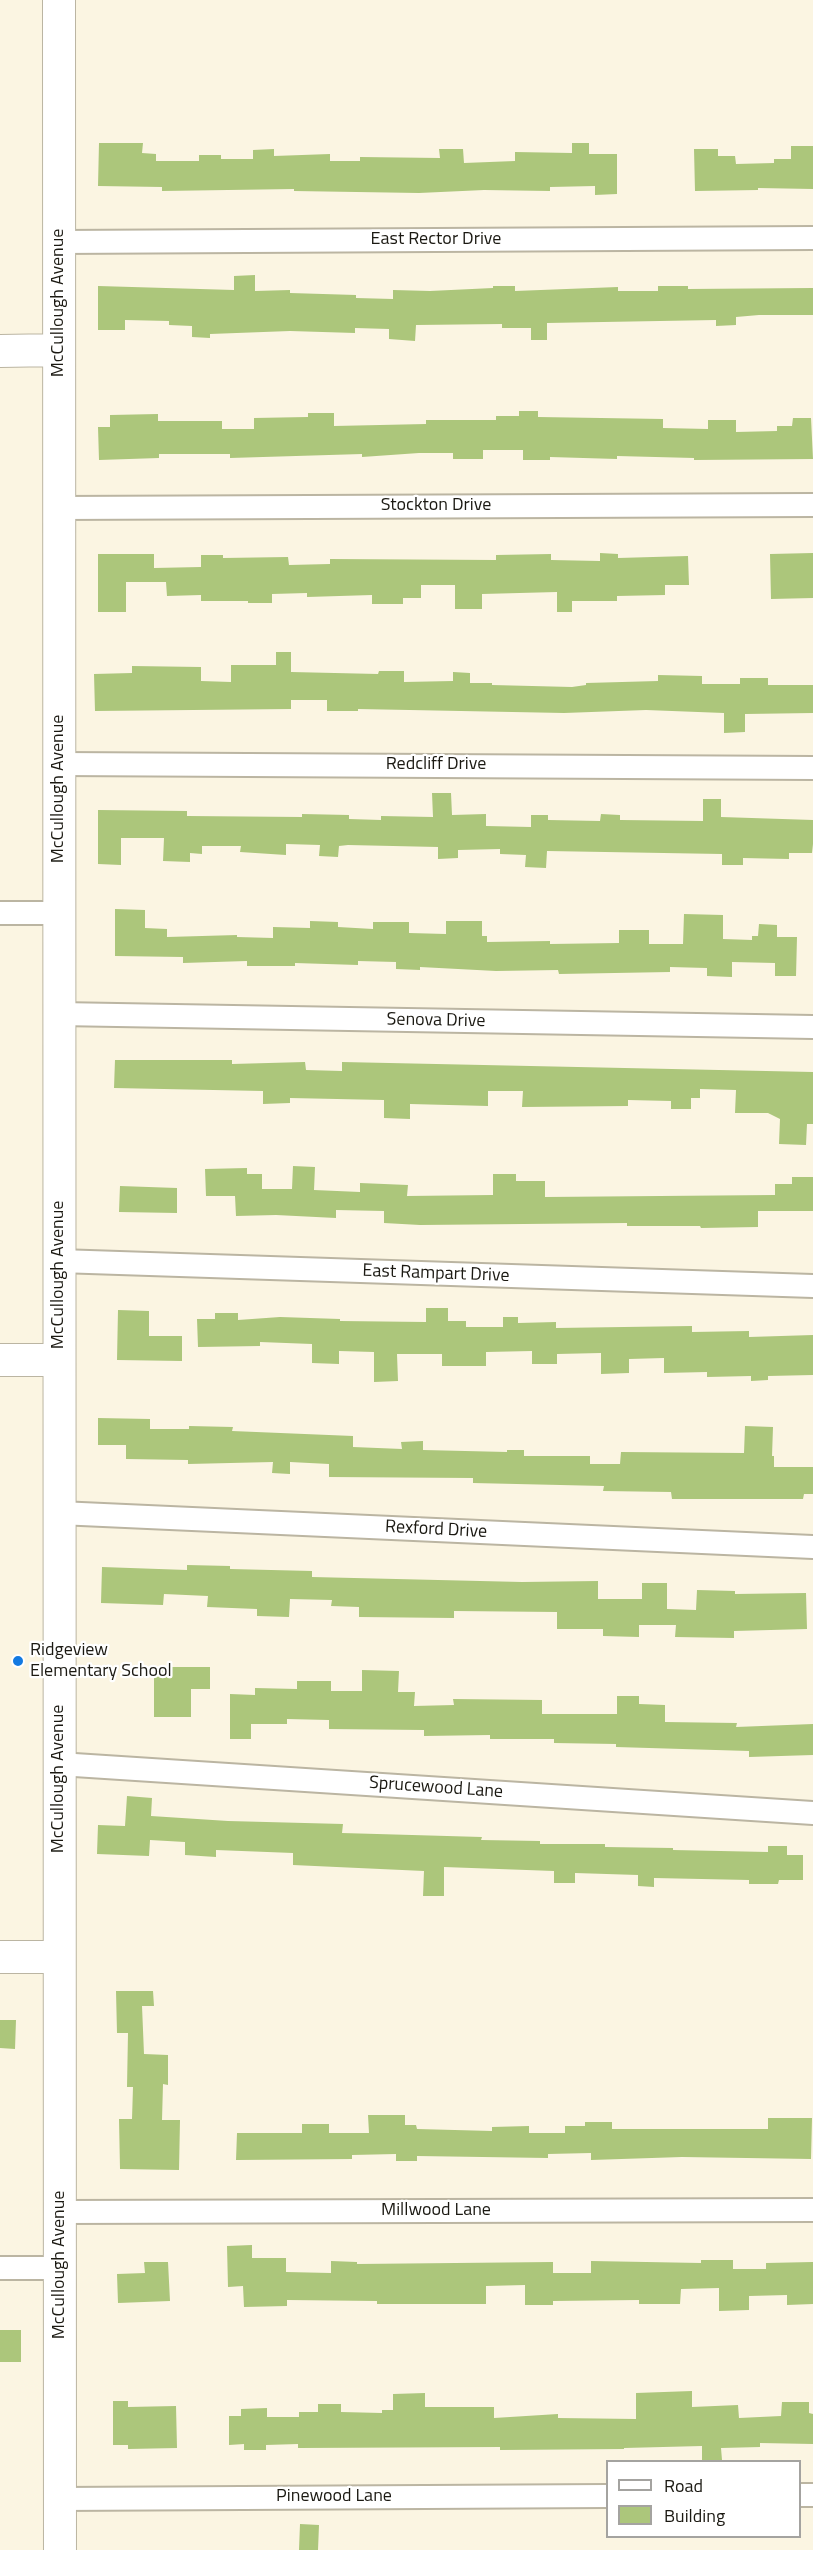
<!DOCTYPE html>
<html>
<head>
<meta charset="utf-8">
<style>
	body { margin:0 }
	#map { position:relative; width:813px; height:2550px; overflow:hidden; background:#fbf5e2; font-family:"Titillium Web",sans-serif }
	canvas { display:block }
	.legend { position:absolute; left:606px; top:2460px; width:195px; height:78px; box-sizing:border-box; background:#fff; border:2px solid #a4a3a0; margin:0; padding:8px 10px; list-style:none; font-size:18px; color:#1b1912 }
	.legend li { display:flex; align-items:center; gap:12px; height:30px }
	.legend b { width:30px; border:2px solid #a4a3a0 }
</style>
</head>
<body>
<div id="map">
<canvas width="813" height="2550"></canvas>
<ul class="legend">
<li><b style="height:8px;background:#fff"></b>Road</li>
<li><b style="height:16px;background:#acc67b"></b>Building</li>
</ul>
</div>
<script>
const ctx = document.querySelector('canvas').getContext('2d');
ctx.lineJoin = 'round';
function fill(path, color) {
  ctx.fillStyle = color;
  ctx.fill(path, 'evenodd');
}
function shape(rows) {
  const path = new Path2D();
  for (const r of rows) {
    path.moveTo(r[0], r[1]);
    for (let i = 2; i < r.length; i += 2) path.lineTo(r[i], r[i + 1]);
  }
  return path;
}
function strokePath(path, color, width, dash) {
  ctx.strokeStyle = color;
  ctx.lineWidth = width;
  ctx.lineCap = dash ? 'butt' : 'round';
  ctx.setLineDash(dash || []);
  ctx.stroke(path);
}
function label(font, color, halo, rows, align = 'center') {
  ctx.font = font + ' "Titillium Web",sans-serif';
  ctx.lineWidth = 4.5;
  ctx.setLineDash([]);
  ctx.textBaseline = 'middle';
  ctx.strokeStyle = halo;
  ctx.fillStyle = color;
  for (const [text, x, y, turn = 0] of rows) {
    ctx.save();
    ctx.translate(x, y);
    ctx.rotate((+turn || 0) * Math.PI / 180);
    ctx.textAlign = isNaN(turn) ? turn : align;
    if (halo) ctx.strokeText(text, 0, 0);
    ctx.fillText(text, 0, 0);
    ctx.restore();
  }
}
fill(shape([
	[99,143,143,143,142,153,156,154,156,161,199,161,199,155,221,155,221,159,253,159,253,150,274,149,274,156,330,154,330,161,360,161,360,157,440,158,439,149,463,149,464,163,515,161,515,152,572,153,572,143,589,143,589,154,617,154,617,194,595,195,595,186,550,187,550,191,484,190,419,193,294,191,294,189,162,191,162,187,98,186],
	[791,146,813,146,813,189,758,188,758,190,695,191,694,149,718,149,718,156,735,156,736,164,774,163,774,159,791,159],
	[255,275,255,291,290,290,290,293,356,295,356,298,393,299,393,290,430,291,493,288,493,286,515,286,515,291,618,287,618,291,658,291,658,286,688,286,688,289,813,288,813,315,759,315,736,317,736,325,716,326,716,320,547,323,547,340,531,340,531,328,502,328,502,324,416,325,415,341,389,339,389,329,355,328,355,333,290,331,210,334,210,338,192,337,192,326,169,325,169,321,125,320,125,330,98,330,98,286,234,290,234,276],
	[519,411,538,411,538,417,663,419,663,428,708,429,708,420,736,420,736,432,777,431,777,426,792,426,793,418,811,418,813,459,694,460,694,458,617,456,617,459,550,457,550,460,523,460,523,450,483,450,483,459,453,459,453,453,419,453,362,457,362,454,230,458,230,454,159,454,159,458,99,460,98,427,110,427,110,415,158,414,158,421,222,421,222,429,254,429,254,418,308,417,308,413,334,413,334,426,426,424,426,420,496,420,496,416,519,416],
	[600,553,618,554,618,558,688,556,689,585,665,585,665,595,617,596,617,601,572,601,572,612,557,612,557,592,482,594,482,609,455,609,455,585,421,585,421,598,403,598,403,604,372,604,372,595,307,597,307,593,272,594,272,603,248,603,248,601,201,601,201,595,167,596,166,582,126,582,126,612,98,612,98,554,154,554,154,568,201,567,201,555,223,555,223,558,288,557,289,565,330,564,330,559,496,560,496,555,551,554,551,560,600,561],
	[813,553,813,598,771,599,770,554],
	[276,652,291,652,291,672,378,674,379,671,404,671,404,682,453,681,453,672,470,673,470,683,492,683,492,685,572,687,586,685,586,683,658,681,658,675,702,676,702,684,740,684,740,678,768,678,768,685,813,685,813,713,745,714,745,732,724,733,724,713,646,710,564,713,358,709,358,711,327,711,327,700,291,700,291,709,95,711,94,674,132,673,132,666,201,667,201,681,231,682,231,665,276,665],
	[432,793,451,793,452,815,486,814,486,826,531,827,531,815,548,815,548,820,600,821,601,814,620,815,620,820,703,821,703,799,721,799,721,817,813,820,813,844,812,853,789,853,789,859,743,858,743,865,722,865,722,854,547,851,546,868,525,867,526,855,500,854,500,849,458,850,458,858,438,859,438,847,348,845,339,846,338,857,319,856,320,845,286,844,286,855,240,852,241,846,202,846,202,854,190,853,190,862,163,861,164,838,121,838,121,865,98,864,98,810,187,811,187,816,302,817,302,814,349,815,349,819,381,820,381,816,433,817],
	[115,909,145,910,145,928,167,929,167,937,237,935,237,937,273,938,273,927,310,928,310,921,338,922,338,927,373,929,373,922,409,922,409,933,446,934,446,921,482,921,482,936,487,936,487,942,550,941,550,944,619,943,619,930,649,930,649,944,683,944,684,914,723,915,723,939,752,940,752,936,758,936,759,924,777,925,777,937,797,937,796,976,775,976,775,963,732,962,732,977,707,976,707,968,670,967,670,972,559,974,558,970,496,971,420,967,420,970,396,969,396,962,358,961,358,965,295,963,295,966,247,966,247,961,183,963,183,957,115,956],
	[115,1060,232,1060,232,1064,305,1062,306,1070,342,1071,342,1062,813,1072,813,1124,807,1124,806,1145,779,1144,780,1119,768,1113,735,1113,736,1090,700,1089,700,1098,691,1098,691,1109,671,1109,671,1101,628,1100,628,1106,522,1107,523,1091,488,1091,488,1106,410,1104,410,1119,384,1118,384,1100,290,1098,290,1103,263,1104,263,1091,114,1088],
	[293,1166,315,1167,314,1190,360,1192,360,1183,408,1185,407,1196,493,1195,493,1174,516,1174,516,1181,545,1181,545,1197,775,1195,775,1184,792,1184,792,1177,813,1177,813,1211,758,1211,758,1227,701,1228,700,1226,627,1226,627,1223,420,1225,384,1223,384,1211,336,1210,336,1218,276,1215,236,1216,235,1196,206,1196,205,1169,247,1168,247,1174,262,1174,262,1189,292,1189],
	[120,1186,177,1188,177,1213,119,1212],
	[426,1308,448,1308,448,1321,466,1321,466,1327,503,1327,503,1317,518,1317,518,1323,556,1322,556,1328,692,1326,692,1332,749,1331,749,1337,813,1335,813,1375,768,1376,768,1380,751,1381,751,1376,707,1377,707,1372,664,1373,664,1358,629,1359,629,1373,601,1374,601,1353,557,1354,557,1364,532,1364,532,1351,486,1352,486,1366,442,1366,442,1354,397,1354,398,1381,374,1382,374,1352,339,1351,339,1364,312,1363,312,1344,260,1342,260,1346,198,1347,197,1319,215,1319,215,1313,238,1313,238,1320,280,1317,340,1319,340,1321,426,1322],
	[118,1310,149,1311,149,1336,182,1336,182,1361,117,1360],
	[98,1418,150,1419,150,1429,189,1429,189,1426,233,1427,232,1431,353,1436,353,1447,402,1449,401,1442,423,1441,423,1450,507,1452,507,1450,524,1450,524,1456,590,1456,590,1464,620,1464,621,1452,744,1453,745,1426,773,1427,772,1456,774,1456,774,1467,813,1467,813,1494,804,1494,803,1499,672,1499,671,1492,603,1491,604,1486,473,1483,473,1478,329,1477,329,1464,290,1462,290,1474,272,1473,273,1462,188,1464,188,1460,126,1459,126,1445,98,1445],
	[187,1565,230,1566,230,1569,312,1571,312,1577,522,1582,598,1581,598,1599,642,1599,642,1583,667,1583,667,1609,696,1610,697,1590,735,1591,735,1594,806,1593,807,1629,734,1631,734,1638,675,1637,676,1625,639,1625,639,1637,603,1636,603,1629,557,1629,557,1612,454,1611,454,1618,359,1617,359,1607,331,1606,332,1600,290,1599,289,1617,257,1616,257,1609,207,1607,208,1596,164,1594,163,1605,101,1603,102,1567,187,1570],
	[154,1667,210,1667,210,1689,191,1689,191,1717,154,1717],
	[362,1670,399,1671,398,1692,415,1692,414,1706,454,1705,453,1699,542,1700,542,1714,617,1714,617,1696,639,1696,639,1704,665,1705,665,1722,737,1723,736,1727,813,1724,813,1755,749,1757,749,1751,616,1747,616,1744,554,1743,554,1739,490,1739,490,1735,424,1736,424,1730,329,1729,329,1720,287,1719,287,1724,251,1724,251,1739,230,1739,230,1694,255,1695,255,1688,297,1689,297,1681,331,1681,331,1691,362,1691],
	[127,1796,152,1798,151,1816,228,1821,343,1824,342,1833,482,1837,481,1840,540,1841,540,1844,605,1844,605,1847,673,1848,673,1850,768,1852,768,1846,787,1846,787,1855,803,1855,803,1880,779,1880,778,1884,749,1884,749,1880,654,1878,654,1887,638,1886,638,1875,575,1873,575,1883,554,1883,554,1871,444,1867,444,1896,423,1896,424,1871,293,1865,293,1853,216,1850,216,1857,185,1855,185,1842,150,1840,149,1856,97,1854,98,1825,125,1826],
	[116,1991,153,1991,154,2006,142,2006,144,2054,168,2055,168,2085,163,2084,162,2120,180,2120,179,2170,120,2169,119,2119,132,2119,133,2087,127,2087,128,2033,117,2033],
	[0,2020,16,2020,15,2049,0,2048],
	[368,2115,405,2115,405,2125,416,2125,417,2129,492,2131,492,2127,529,2126,529,2133,565,2133,565,2126,585,2126,585,2122,612,2122,612,2129,768,2129,768,2118,812,2118,811,2159,682,2157,591,2160,591,2153,548,2154,548,2158,417,2156,417,2161,396,2161,396,2154,352,2155,352,2159,236,2160,237,2133,302,2133,302,2124,329,2124,329,2133,369,2133],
	[252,2245,252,2258,286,2258,286,2272,331,2273,331,2261,357,2262,357,2264,553,2262,553,2273,591,2273,591,2261,701,2263,701,2260,733,2260,733,2269,766,2269,766,2263,813,2262,813,2304,787,2305,787,2295,749,2296,749,2310,719,2311,719,2288,681,2289,680,2304,639,2304,639,2300,553,2301,553,2305,525,2305,525,2285,486,2286,486,2304,377,2304,377,2301,287,2300,287,2306,244,2307,243,2286,228,2287,227,2246],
	[144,2262,168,2262,170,2301,118,2303,117,2274,145,2273],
	[0,2330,21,2330,21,2362,0,2362],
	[692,2391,692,2407,738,2405,739,2418,781,2416,782,2402,809,2402,809,2413,813,2414,813,2444,760,2443,760,2447,721,2448,722,2460,702,2461,702,2446,624,2448,624,2449,500,2450,500,2447,298,2448,298,2444,266,2445,266,2450,244,2450,244,2444,229,2445,229,2416,241,2416,241,2409,267,2408,267,2417,299,2417,299,2412,318,2412,318,2404,341,2404,341,2412,382,2413,382,2410,393,2410,393,2394,425,2393,425,2407,494,2407,494,2418,558,2414,558,2418,636,2419,636,2393],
	[113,2401,128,2401,128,2407,176,2406,177,2448,128,2449,128,2445,113,2445],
	[300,2524,319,2525,318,2550,299,2550]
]), '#acc67b');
const street = shape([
	[58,242,813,238],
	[58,508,813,505],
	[59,764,813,768],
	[0,913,59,913],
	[59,1014,813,1027],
	[59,1261,813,1286],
	[59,1513,813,1547],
	[59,1764,813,1813],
	[60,2212,813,2210],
	[0,2268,60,2268],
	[800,2495,813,2495],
	[60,2499,608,2496]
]);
const secondary = shape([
	[59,0,60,2550],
	[0,351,58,350],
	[0,1360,59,1360],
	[0,1957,59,1957]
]);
strokePath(street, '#bbb5a2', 26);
strokePath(secondary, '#bbb5a2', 34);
strokePath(street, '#fff', 22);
strokePath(secondary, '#fff', 32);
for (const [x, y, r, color] of [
	[18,1661,6,"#137ae2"]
]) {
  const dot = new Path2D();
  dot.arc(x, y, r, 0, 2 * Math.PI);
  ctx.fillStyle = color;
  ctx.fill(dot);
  strokePath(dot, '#fff', 2);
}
label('18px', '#1b1912', '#fff', [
	["East Rector Drive",436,240],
	["McCullough Avenue",59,303,-90],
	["Stockton Drive",436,506],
	["Redcliff Drive",436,765],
	["McCullough Avenue",59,789,-90],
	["Senova Drive",436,1021,1],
	["East Rampart Drive",436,1274,2],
	["McCullough Avenue",59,1275,-90],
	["Rexford Drive",436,1530,3],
	["McCullough Avenue",59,1779,-90],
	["Sprucewood Lane",436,1788,4],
	["Millwood Lane",436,2211],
	["McCullough Avenue",60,2265,-90],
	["Pinewood Lane",334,2497]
]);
label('18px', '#1b1912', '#fff', [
	["Ridgeview",30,1651],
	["Elementary School",30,1672]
], 'left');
</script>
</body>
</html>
